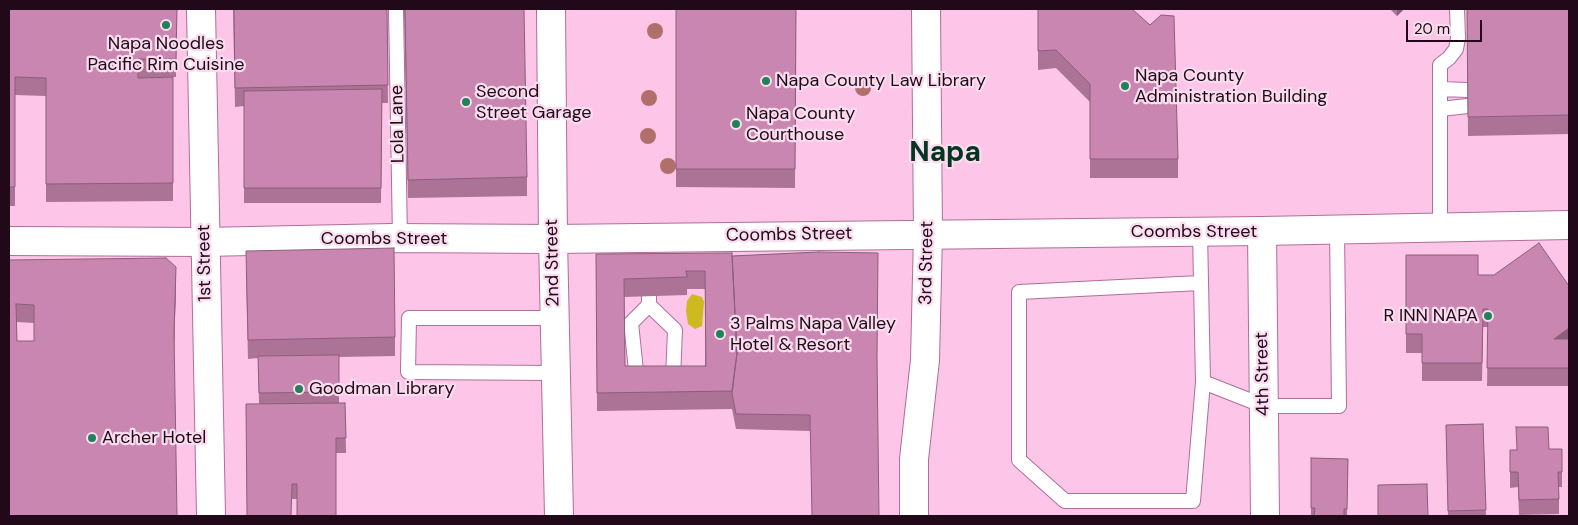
<!DOCTYPE html>
<html>
<head>
<meta charset="utf-8">
<style>
	body { margin:0 }
	#map { position:relative; width:1578px; height:525px; overflow:hidden; background:#fdc5e8; font-family:"DM Sans",sans-serif }
	canvas { display:block }
	.frame { position:absolute; inset:0; border:10px solid #210919; pointer-events:none }
	.scale { position:absolute; left:1406px; top:20px; width:76px; height:22px; box-sizing:border-box; border:2px solid #210919; border-top:0; padding-left:6px; font-size:15px; line-height:18px; white-space:nowrap; color:#210919; -webkit-text-stroke:4px #f9dced; paint-order:stroke }
</style>
</head>
<body>
<div id="map">
<canvas width="1578" height="525"></canvas>
<div class="frame"></div>
<div class="scale">20 m</div>
</div>
<script>
const ctx = document.querySelector('canvas').getContext('2d');
ctx.lineJoin = 'round';
function fill(path, color) {
  ctx.fillStyle = color;
  ctx.fill(path, 'evenodd');
}
function shape(rows) {
  const path = new Path2D();
  for (const r of rows) {
    path.moveTo(r[0], r[1]);
    for (let i = 2; i < r.length; i += 2) path.lineTo(r[i], r[i + 1]);
  }
  return path;
}
function strokePath(path, color, width, dash) {
  ctx.strokeStyle = color;
  ctx.lineWidth = width;
  ctx.lineCap = dash ? 'butt' : 'round';
  ctx.setLineDash(dash || []);
  ctx.stroke(path);
}
function label(font, color, halo, rows, align = 'center') {
  ctx.font = font + ' "DM Sans",sans-serif';
  ctx.lineWidth = 4.5;
  ctx.setLineDash([]);
  ctx.textBaseline = 'middle';
  ctx.strokeStyle = halo;
  ctx.fillStyle = color;
  for (const [text, x, y, turn = 0] of rows) {
    ctx.save();
    ctx.translate(x, y);
    ctx.rotate((+turn || 0) * Math.PI / 180);
    ctx.textAlign = isNaN(turn) ? turn : align;
    if (halo) ctx.strokeText(text, 0, 0);
    ctx.fillText(text, 0, 0);
    ctx.restore();
  }
}
fill(shape([
	[692,294,702,297,704,302,702,326,695,329,688,324,686,311,687,301]
]), '#cdb920');
const service = shape([
	[396,9,400,239],
	[1440,89,1468,90],
	[1440,109,1468,106],
	[1440,227,1440,65,1449,58,1456,49,1458,38,1457,9],
	[1200,232,1203,382,1264,406,1339,406,1337,229],
	[1200,283,1019,292,1019,460,1065,501,1193,501,1203,382],
	[649,296,649,305,675,330,673,379,668,379],
	[554,318,409,318,408,372,555,373],
	[641,380,637,380,631,323,649,305]
]);
const minor = shape([
	[1262,231,1265,516],
	[9,241,204,242]
]);
const tertiary = shape([
	[551,9,553,239,559,516],
	[204,242,392,238,553,239,1262,231,1569,225],
	[914,516,914,459,925,360,928,234,926,9]
]);
const secondary = shape([
	[201,9,211,516]
]);
strokePath(service, '#af6f98', 16);
strokePath(minor, '#af6f98', 30);
strokePath(tertiary, '#af6f98', 30);
strokePath(secondary, '#af6f98', 30);
strokePath(service, '#fff', 14);
strokePath(minor, '#fff', 28);
strokePath(tertiary, '#fff', 28);
strokePath(secondary, '#fff', 28);
ctx.fillStyle = '#b06f6b';
for (const [x, y] of [
	[655,31],
	[863,88],
	[649,98],
	[648,136],
	[668,166]
]) {
  ctx.beginPath();
  ctx.arc(x, y, 8, 0, 2 * Math.PI);
  ctx.fill();
}
fill(shape([
	[9,9,177,9,176,77,173,77,173,201,46,202,46,96,15,95,15,206,9,206],
	[233,9,387,9,388,103,382,103,381,203,244,203,244,106,235,107],
	[404,9,527,177,527,196,408,198],
	[676,9,796,9,795,188,676,187],
	[1038,9,1178,159,1178,178,1090,178,1090,102,1056,68,1038,70],
	[1390,9,1404,9,1397,16],
	[1467,9,1569,9,1569,134,1468,136],
	[819,252,810,431,736,429,732,409,597,411,596,254,732,256],
	[687,289,705,289,705,366,625,366,624,297,687,295],
	[1406,255,1478,275,1569,286,1569,386,1487,386,1488,327,1483,327,1482,381,1422,381,1422,353,1406,353],
	[9,260,176,285,174,345,9,516],
	[16,322,34,323,34,341,17,341],
	[246,270,395,337,395,356,339,357,339,403,345,403,346,453,336,453,297,499,292,499,259,403,258,358,248,359],
	[1483,424,1486,516,1448,516,1446,425],
	[1562,449,1562,487,1559,487,1559,514,1519,515,1518,487,1510,488,1510,450],
	[1311,458,1348,459,1347,516,1311,516]
]), '#ac7397');
fill(shape([
	[1397,9,1404,9,1397,16],
	[176,267,176,285,174,352,174,333],
	[1569,328,1569,347,1554,339]
]), '#8c5e7b');
const building = shape([
	[9,9,177,9,176,59,138,59,138,78,173,77,173,183,46,184,46,78,15,77,15,187,9,187,9,9],
	[234,9,387,9,388,85,235,88,234,9],
	[405,9,524,9,527,177,408,180,405,9],
	[676,9,796,9,795,169,676,169,676,9],
	[1038,9,1132,9,1150,25,1161,15,1174,16,1178,159,1090,159,1090,84,1056,50,1038,51,1038,9],
	[1467,9,1569,9,1569,115,1468,117,1467,9],
	[382,89,381,188,244,188,244,91,382,89],
	[1539,243,1569,286,1569,328,1554,339,1569,339,1569,368,1487,368,1488,309,1483,309,1482,363,1422,363,1422,334,1406,334,1406,255,1478,255,1478,275,1494,275,1539,243],
	[394,248,395,337,248,340,246,251,394,248],
	[819,252,878,253,877,357,879,516,812,516,810,415,736,414,732,394,737,353,732,256,819,252],
	[732,253,737,353,732,391,597,393,596,254,732,253],
	[686,271,705,271,706,366,625,366,624,279,687,277,686,271],
	[166,258,176,267,174,333,177,516,9,516,9,260,166,258],
	[16,304,34,305,34,341,17,341,16,304],
	[339,355,339,392,259,393,258,356,339,355],
	[345,403,346,438,336,438,336,516,297,516,297,484,292,484,291,516,247,516,246,404,345,403],
	[1483,424,1486,510,1448,511,1446,425,1483,424],
	[1516,427,1548,427,1549,449,1562,449,1562,472,1558,472,1559,499,1519,500,1518,472,1510,472,1510,450,1517,450,1516,427],
	[1311,458,1348,459,1347,509,1344,509,1344,516,1314,516,1315,508,1311,508,1311,458],
	[1427,484,1428,516,1378,516,1378,485,1427,484]
]);
fill(building, '#c886b0');
strokePath(building, '#8c5e7b', 1);
for (const [x, y, r, color] of [
	[166,25,5,"#21825a"],
	[766,81,5,"#21825a"],
	[1125,86,5,"#21825a"],
	[466,102,5,"#21825a"],
	[736,124,5,"#21825a"],
	[1488,316,5,"#21825a"],
	[720,334,5,"#21825a"],
	[299,389,5,"#21825a"],
	[92,438,5,"#21825a"]
]) {
  const dot = new Path2D();
  dot.arc(x, y, r, 0, 2 * Math.PI);
  ctx.fillStyle = color;
  ctx.fill(dot);
  strokePath(dot, '#f9dced', 2);
}
label('18px', '#210919', '#f9dced', [
	["Napa Noodles",166,44,"center"],
	["Pacific Rim Cuisine",166,65,"center"],
	["Napa County",1135,76],
	["Administration Building",1135,97],
	["Napa County Law Library",776,81],
	["Second",476,92],
	["Street Garage",476,113],
	["Napa County",746,114],
	["Courthouse",746,135],
	["R INN NAPA",1478,316,"right"],
	["3 Palms Napa Valley",730,324],
	["Hotel & Resort",730,345],
	["Goodman Library",309,389],
	["Archer Hotel",102,438]
], 'left');
label('18px', '#210919', '#f9dced', [
	["Lola Lane",398,124,-91],
	["Coombs Street",1194,232],
	["Coombs Street",789,235,-1],
	["Coombs Street",384,239],
	["1st Street",205,263,-91],
	["2nd Street",553,263,-91],
	["3rd Street",927,263,-89],
	["4th Street",1263,374,-91]
]);
label('bold 28px', '#053422', '#f9dced', [
	["Napa",945,154]
]);
</script>
</body>
</html>
